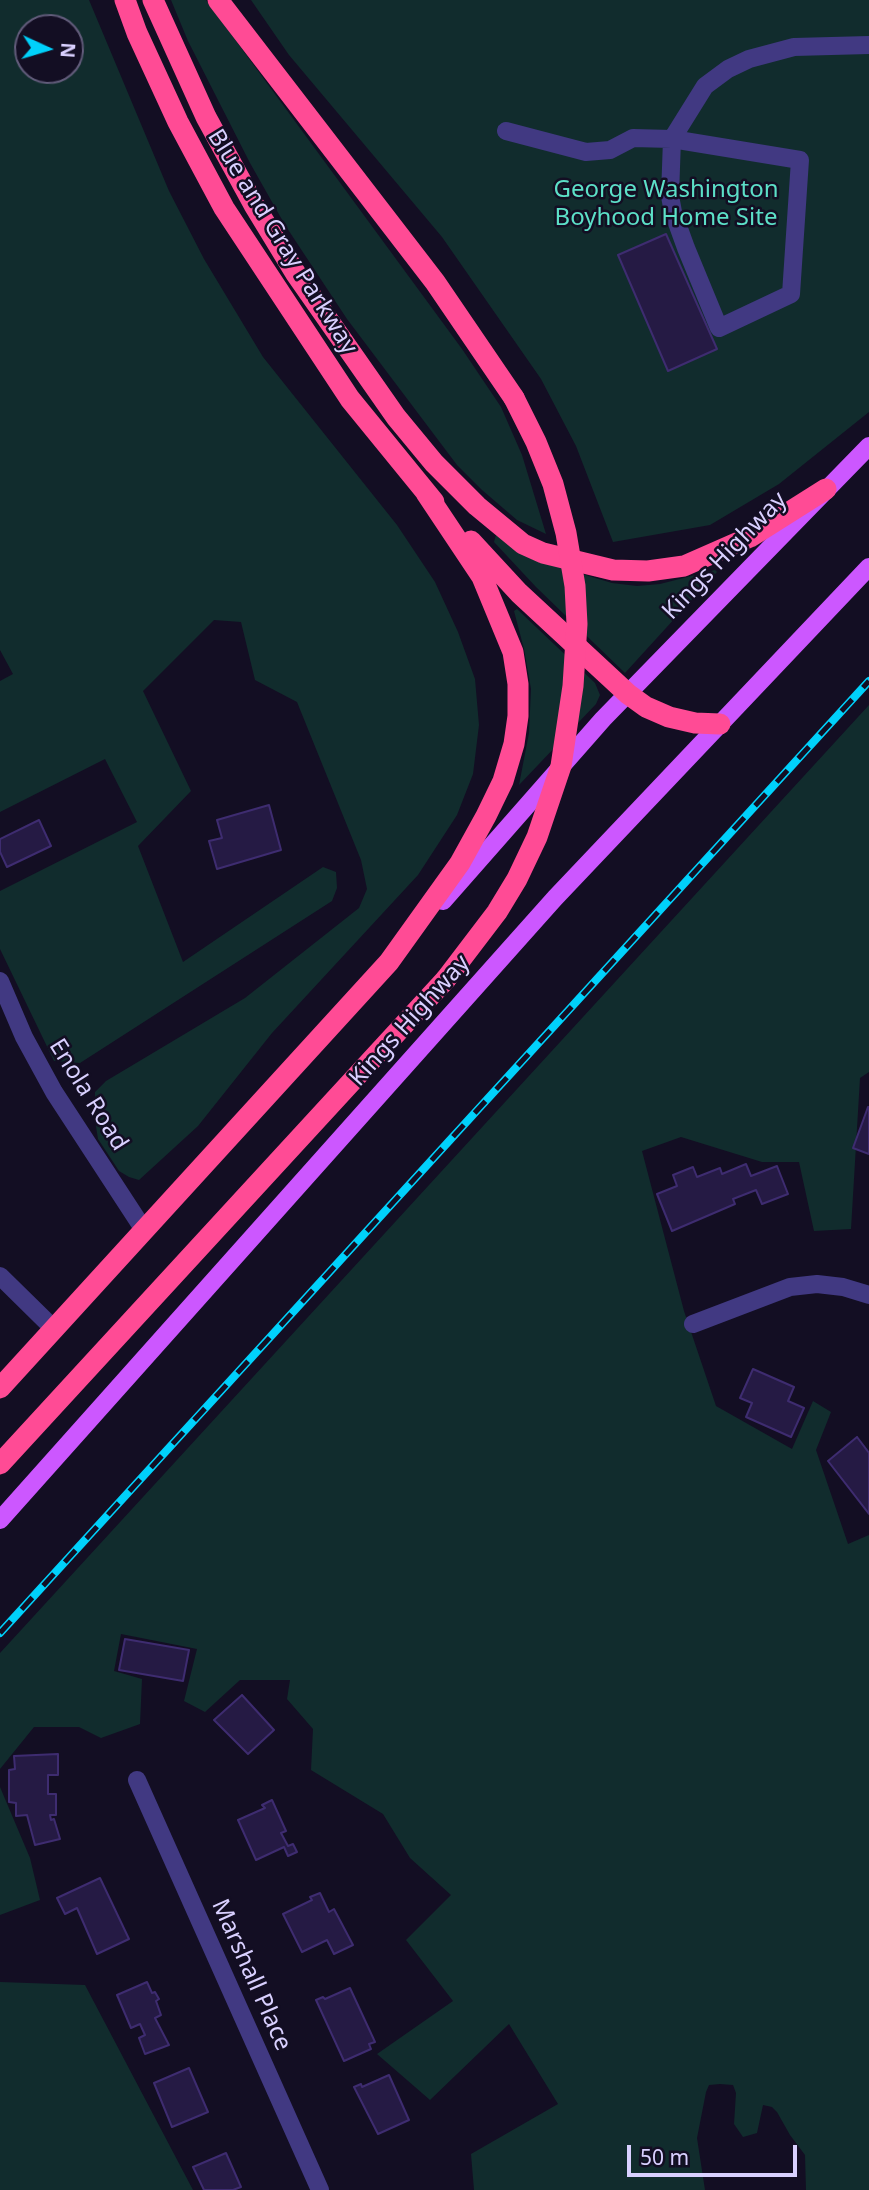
<!DOCTYPE html>
<html>
<head>
<meta charset="utf-8">
<style>
	body { margin:0 }
	#map { position:relative; width:869px; height:2190px; overflow:hidden; background:#130e23; font-family:"Noto Sans",sans-serif }
	canvas { display:block }
	.north { position:absolute; left:14px; top:14px; width:70px; height:70px; box-sizing:border-box; background:#130e23; border:2px solid #625c7b; border-radius:50%; rotate:94deg; font-size:19px; font-weight:700; line-height:28px; text-align:center; color:#d9d0ff }
	.north::after { content:''; display:block; margin:auto; width:24px; height:32px; background:#00d1fb; clip-path:polygon(50% 0,100% 100%,50% 72%,0 100%) }
	.scale { position:absolute; left:627px; top:2145px; width:170px; height:32px; box-sizing:border-box; border:4px solid #d9d0ff; border-top:0; padding-left:9px; font-size:21px; line-height:24px; white-space:nowrap; color:#d9d0ff; -webkit-text-stroke:5px #130e23; paint-order:stroke }
</style>
</head>
<body>
<div id="map">
<canvas width="869" height="2190"></canvas>
<div class="north">N</div>
<div class="scale">50 m</div>
</div>
<script>
const ctx = document.querySelector('canvas').getContext('2d');
ctx.lineJoin = 'round';
function fill(path, color) {
  ctx.fillStyle = color;
  ctx.fill(path, 'evenodd');
}
function shape(rows) {
  const path = new Path2D();
  for (const r of rows) {
    path.moveTo(r[0], r[1]);
    for (let i = 2; i < r.length; i += 2) path.lineTo(r[i], r[i + 1]);
  }
  return path;
}
function strokePath(path, color, width, dash) {
  ctx.strokeStyle = color;
  ctx.lineWidth = width;
  ctx.lineCap = dash ? 'butt' : 'round';
  ctx.setLineDash(dash || []);
  ctx.stroke(path);
}
function label(font, color, halo, rows, align = 'center') {
  ctx.font = font + ' "Noto Sans",sans-serif';
  ctx.lineWidth = 5;
  ctx.setLineDash([]);
  ctx.textBaseline = 'middle';
  ctx.strokeStyle = halo;
  ctx.fillStyle = color;
  for (const [text, x, y, turn = 0] of rows) {
    ctx.save();
    ctx.translate(x, y);
    ctx.rotate((+turn || 0) * Math.PI / 180);
    ctx.textAlign = isNaN(turn) ? turn : align;
    if (halo) ctx.strokeText(text, 0, 0);
    ctx.fillText(text, 0, 0);
    ctx.restore();
  }
}
fill(shape([
	[0,0,89,0,169,191,204,259,263,357,397,525,435,582,458,632,475,679,479,725,473,774,457,815,418,875,272,1033,198,1126,139,1180,129,1177,119,1171,98,1139,95,1120,95,1092,106,1081,245,998,359,908,367,889,361,860,297,702,255,680,241,622,214,620,143,691,191,791,138,846,183,962,323,867,336,872,337,888,332,901,80,1063,54,1061,0,949,0,891,137,822,105,759,0,812,0,681,13,674,0,650],
	[28,28,70,28,70,70,28,70],
	[171,0,206,0,462,349,501,407,522,455,546,534,517,520,482,490,457,465,347,319,285,225,250,163,188,41],
	[251,0,869,0,869,412,779,484,710,525,613,542,576,446,541,379,442,237,289,55],
	[496,535,532,559,612,583,637,586,660,584,715,570,717,572,625,673,536,587,494,542],
	[517,609,595,683,600,695,596,704,519,785,529,733,531,689,524,649,514,611],
	[869,705,869,1072,860,1078,851,1229,814,1231,799,1162,762,1162,681,1137,642,1151,684,1311,716,1406,792,1449,813,1401,831,1412,816,1450,848,1544,869,1535,869,2190,806,2190,805,2155,790,2135,777,2112,772,2107,763,2105,757,2133,743,2137,734,2124,736,2093,733,2085,720,2084,709,2085,706,2092,697,2138,705,2190,474,2190,471,2154,558,2104,509,2024,430,2100,377,2054,453,2001,406,1940,451,1895,410,1858,383,1814,311,1770,313,1729,287,1699,290,1680,240,1680,205,1712,184,1701,197,1649,121,1634,114,1671,142,1679,140,1724,101,1738,79,1727,34,1727,0,1769,0,1653],
	[0,1787,30,1858,40,1900,0,1915],
	[0,1982,85,1985,193,2190,0,2190]
]), '#112c2d');
const building = shape([
	[666,234,717,349,668,371,618,255,666,234],
	[269,805,281,850,217,869,209,841,222,838,217,820,269,805],
	[39,820,51,846,7,867,0,852,0,839,39,820],
	[868,1107,869,1107,869,1154,853,1148,868,1107],
	[746,1164,751,1176,777,1166,788,1194,762,1204,756,1190,733,1199,735,1204,672,1231,657,1194,677,1186,673,1175,693,1167,697,1177,720,1168,722,1174,746,1164],
	[753,1369,794,1387,788,1401,804,1408,791,1437,746,1417,752,1403,740,1398,753,1369],
	[857,1437,869,1453,869,1514,828,1461,857,1437],
	[125,1639,189,1650,183,1681,119,1670,125,1639],
	[242,1695,274,1730,248,1754,214,1720,242,1695],
	[58,1754,58,1775,48,1775,48,1794,56,1794,56,1815,50,1815,51,1820,54,1819,60,1839,35,1845,27,1815,16,1816,16,1803,9,1802,9,1770,15,1769,14,1756,58,1754],
	[272,1800,286,1831,281,1833,288,1846,293,1844,297,1852,288,1856,284,1847,256,1860,238,1820,265,1808,262,1805,272,1800],
	[100,1878,129,1939,97,1954,77,1908,65,1914,57,1898,100,1878],
	[320,1893,329,1912,334,1909,353,1945,334,1954,327,1940,302,1952,283,1914,312,1900,310,1897,320,1893],
	[147,1982,152,1993,155,1992,159,1999,156,2001,161,2015,155,2018,169,2045,145,2054,139,2038,145,2035,140,2024,131,2028,117,1995,147,1982],
	[350,1988,375,2042,369,2044,371,2049,344,2061,316,2000,323,1997,325,1999,350,1988],
	[189,2068,208,2112,172,2127,154,2083,189,2068],
	[389,2075,409,2120,378,2134,354,2087,361,2084,362,2087,389,2075],
	[226,2153,241,2187,233,2190,204,2190,193,2167,226,2153]
]);
fill(building, '#251a44');
strokePath(building, '#3e2c70', 2);
strokePath(shape([
	[506,131,586,152,610,150,633,138,672,139,800,160,791,294,719,328,686,248,673,212,670,196,672,139,705,86,728,69,749,59,794,47,869,45],
	[0,981,24,1037,54,1092,144,1230],
	[0,1276,54,1329],
	[693,1324,790,1287,817,1284,843,1287,869,1295],
	[137,1780,320,2190]
]), '#413982', 18);
strokePath(shape([
	[443,901,603,719,869,446],
	[0,1520,555,898,869,567]
]), '#cc57ff', 18);
strokePath(shape([
	[125,0,137,33,178,122,224,208,350,399,434,502],
	[153,0,206,117,254,205,296,274,396,417,434,463,477,506,523,544,543,553,613,570,648,571,684,566,750,537,826,489],
	[218,0,435,282,514,398],
	[471,541,519,593,628,694,646,707,669,717,695,723,720,724],
	[0,1388,389,962,460,863,486,816,503,781,514,744,518,716,518,684,513,652,482,577,426,493],
	[0,1464,446,979]
]), '#ff4b95', 21);
const rail = shape([
	[0,1633,869,681]
]);
strokePath(rail, '#00d1fb', 8);
strokePath(rail, '#130e23', 5, [16]);
strokePath(shape([
	[446,979,497,912,517,879,537,837,561,766,573,686,577,624,575,586,566,533,553,484,536,442,514,398]
]), '#ff4b95', 21);
label('24px', '#5cdfc7', '#130e23', [
	["George Washington",666,190],
	["Boyhood Home Site",666,218]
]);
label('24px', '#d9d0ff', '#130e23', [
	["Blue and Gray Parkway",282,242,58],
	["Kings Highway",725,556,-46],
	["Kings Highway",410,1021,-48],
	["Enola Road",88,1095,58],
	["Marshall Place",251,1975,66]
]);
</script>
</body>
</html>
